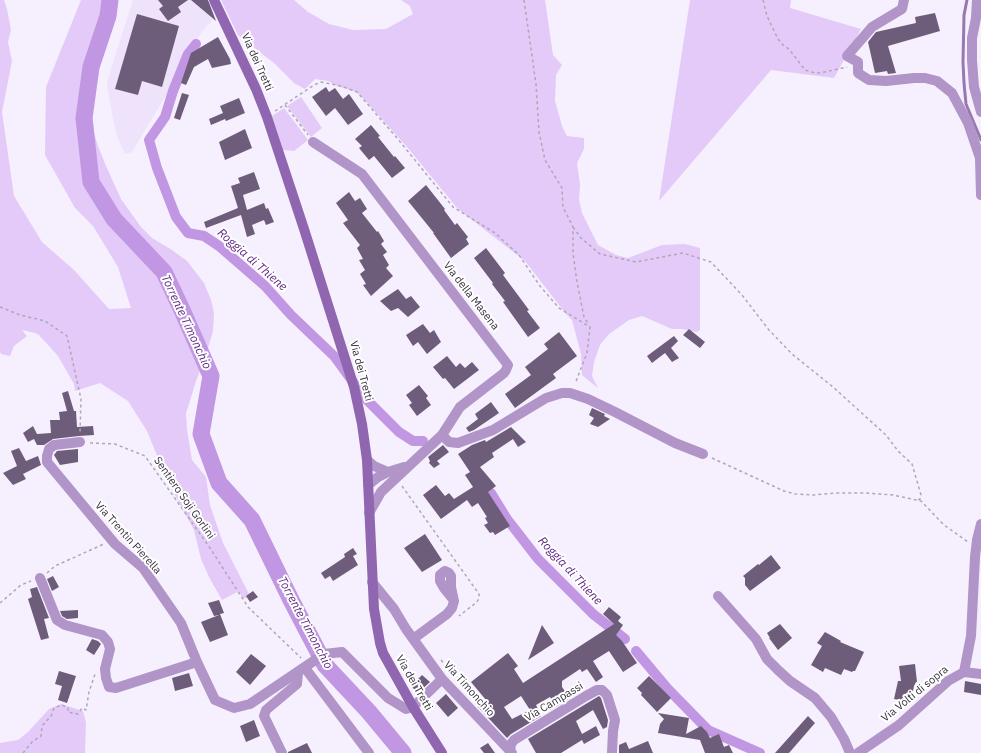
<!DOCTYPE html>
<html>
<head>
<meta charset="utf-8">
<style>
	body { margin:0 }
	canvas { display:block; background:#f6effd }
</style>
</head>
<body>
<canvas width="981" height="753"></canvas>
<script>
const ctx = document.querySelector('canvas').getContext('2d');
ctx.lineJoin = 'round';
function fill(path, color) {
  ctx.fillStyle = color;
  ctx.fill(path, 'evenodd');
}
function shape(rows) {
  const path = new Path2D();
  for (const r of rows) {
    path.moveTo(r[0], r[1]);
    for (let i = 2; i < r.length; i += 2) path.lineTo(r[i], r[i + 1]);
  }
  return path;
}
function strokePath(path, color, width, dash) {
  ctx.strokeStyle = color;
  ctx.lineWidth = width;
  ctx.lineCap = dash ? 'butt' : 'round';
  ctx.setLineDash(dash || []);
  ctx.stroke(path);
}
function label(font, color, halo, rows, align = 'center') {
  ctx.font = font + ' "IBM Plex Sans",sans-serif';
  ctx.lineWidth = 4;
  ctx.setLineDash([]);
  ctx.textBaseline = 'middle';
  ctx.strokeStyle = halo;
  ctx.fillStyle = color;
  for (const [text, x, y, turn = 0] of rows) {
    ctx.save();
    ctx.translate(x, y);
    ctx.rotate((+turn || 0) * Math.PI / 180);
    ctx.textAlign = isNaN(turn) ? turn : align;
    if (halo) ctx.strokeText(text, 0, 0);
    ctx.fillText(text, 0, 0);
    ctx.restore();
  }
}
fill(shape([
	[133,0,208,0,213,11,211,23,207,25,190,49,181,70,132,152,125,154,117,136,112,114,107,84,110,72]
]), '#efe2fb');
fill(shape([
	[0,0,4,0,7,9,11,30,8,42,12,61,2,112,14,196,42,242,74,270,109,309,131,308,118,267,93,226,75,208,45,155,46,87,81,0,118,0,117,8,92,89,91,106,94,133,98,146,106,166,121,199,141,227,152,238,172,250,187,261,204,283,211,300,214,313,213,331,205,358,196,381,188,407,186,413,187,430,192,460,206,477,210,505,223,543,250,596,243,599,239,591,222,600,209,577,201,559,194,530,167,480,147,431,128,401,100,383,75,391,74,384,58,356,39,335,35,333,22,330,27,336,14,346,10,356,1,354,0,352],
	[221,0,294,0,308,12,329,24,353,30,386,29,413,14,410,6,401,0,545,0,553,55,562,65,556,75,555,101,562,126,567,136,584,138,584,149,577,163,580,185,579,200,582,213,598,245,616,255,628,258,662,245,685,244,700,248,700,330,697,332,682,329,672,329,642,316,629,320,609,334,600,345,594,362,592,376,598,388,582,375,581,354,572,320,566,314,525,261,458,209,407,147,361,96,356,92,337,86,328,81,315,79,305,89,294,83,274,63,238,35],
	[690,0,791,0,790,8,861,29,834,78,771,70,659,201],
	[301,97,322,128,311,137,287,106],
	[284,108,308,140,294,151,283,150,272,116],
	[61,704,83,711,86,723,85,753,0,753,0,743,18,740,28,732,49,709]
]), '#e3caf8');
strokePath(shape([
	[967,0,964,15,963,62,964,83,966,104,981,140]
]), '#9878b1', 3);
strokePath(shape([
	[196,44,188,54,173,91,165,117,149,140,157,168,176,217,188,233,204,236,219,246,265,286,291,315,335,357,364,397,399,432,413,441,423,441],
	[491,493,507,519,538,559,593,614,625,639],
	[636,651,667,688,708,730,760,753]
]), '#c196e2', 10);
strokePath(shape([
	[110,0,108,16,91,67,84,118,91,182,114,219,164,272,182,310,211,376,201,434,219,483,252,520,291,600,325,665,369,712,403,753]
]), '#c196e2', 17);
fill(shape([
	[158,0,188,0,178,7,181,12,168,21,159,9,163,6],
	[191,0,208,0,216,21],
	[935,13,940,31,888,46,896,73,888,74,887,71,875,73,868,42,876,32,916,23,915,17],
	[137,14,179,26,162,87,142,81,138,95,115,89],
	[218,37,230,59,231,64,212,68,208,59,194,67,186,85,181,83,191,53],
	[326,87,329,92,335,88,343,99,349,94,363,114,348,125,335,108,326,116,312,97],
	[182,93,189,95,180,120,174,118],
	[239,98,245,113,226,121,225,119,211,125,209,119,223,113,220,106],
	[371,125,380,136,378,137,394,157,395,156,405,168,392,178,374,156,369,160,359,148,362,146,355,139],
	[245,129,252,148,225,160,219,142],
	[254,172,260,189,243,195,247,210,264,203,266,209,268,208,274,222,266,225,264,220,252,225,255,234,247,237,241,215,206,228,204,222,238,208,231,186,240,183,238,178],
	[426,185,445,209,444,210,455,225,457,223,468,237,466,239,469,244,451,258,433,233,434,233,408,201],
	[349,192,355,201,360,198,367,209,362,213,377,232,378,231,384,241,381,244,387,252,383,255,389,265,386,268,393,276,371,296,363,285,366,284,360,274,365,270,359,260,363,259,357,248,360,245,343,223,348,220,336,203],
	[486,248,505,273,503,275,529,310,527,311,540,328,528,337,503,302,505,301,492,284,493,283,474,258],
	[398,289,406,299,411,296,420,307,408,317,398,308,391,311,380,301],
	[423,324,430,333,434,330,441,342,427,354,418,342,413,346,406,335],
	[689,329,705,342,700,348,683,335],
	[559,332,577,356,553,374,556,378,515,408,505,394,531,375,525,367,548,349,544,344],
	[674,336,678,341,671,348,679,358,672,362,665,353,652,363,647,356],
	[447,356,456,367,460,363,465,368,472,362,479,370,454,389,445,378,443,379,433,367],
	[419,385,428,396,426,398,431,405,417,416,409,405,412,403,406,395],
	[68,391,74,411,76,411,77,427,93,426,94,435,79,436,53,439,44,445,37,445,34,439,28,442,23,433,33,426,37,434,51,433,50,420,60,420,59,412,67,411,62,393],
	[491,402,499,413,474,430,469,432,466,428,478,419,475,414],
	[592,408,605,414,604,416,610,419,598,427,590,424,594,418,589,415],
	[511,427,526,442,518,447,513,439,492,453,494,457,480,467,496,486,488,492,510,526,495,535,493,532,490,533,484,525,488,523,485,518,487,517,478,503,472,507,467,500,441,519,423,495,436,485,445,496,449,493,454,499,473,487,465,475,470,472,458,454,472,445,485,440,486,442],
	[443,445,449,452,437,461,440,464,434,468,429,463,430,461,428,457],
	[19,448,26,461,38,456,41,465,23,474,26,479,13,485,3,473,17,466,11,451],
	[78,449,78,462,60,465,54,455,57,451],
	[425,534,442,560,422,572,404,548],
	[353,548,357,554,353,556,358,565,333,581,330,576,325,579,321,573,345,557,344,554],
	[771,555,781,568,750,591,745,585,745,578,743,576,758,564,759,565],
	[53,576,59,587,52,591,47,579],
	[37,587,49,618,44,619,49,638,41,640,28,599,32,597,30,589],
	[253,591,258,597,250,602,246,596],
	[219,600,224,613,220,614,228,635,210,642,201,622,219,615,214,616,208,603],
	[609,607,621,617,618,621,623,625,616,635,622,641,637,663,623,672,609,651,593,661,603,677,596,682,587,669,582,672,580,669,562,681,562,687,570,698,556,707,550,697,536,705,541,716,511,734,507,738,478,707,486,700,471,682,508,653,518,666,514,669,523,683,614,624,603,614],
	[521,696,530,710,512,719,504,707],
	[78,610,78,618,67,619,62,616,60,611],
	[780,624,792,638,778,650,769,638,770,638,767,633],
	[542,625,554,643,528,660],
	[825,632,841,641,840,642,864,652,855,671,853,671,852,672,844,669,841,675,825,668,823,672,811,665,822,646,817,643],
	[92,639,98,641,101,644,94,655,86,650],
	[251,654,266,666,250,685,236,672],
	[915,664,917,682,916,682,914,686,912,696,906,695,905,701,894,699,898,681,901,681,899,666],
	[59,671,76,676,67,703,58,700,62,686,55,684],
	[189,673,193,686,175,691,172,678],
	[422,675,430,682,418,693,411,686],
	[649,676,671,698,657,712,641,695,642,693,637,688],
	[965,681,981,684,981,695,964,692],
	[446,694,458,708,448,717,436,703],
	[599,696,601,698,608,720,607,727,603,729,593,710,576,721,582,734,596,726,600,735,584,744,582,740,561,753,536,753,528,739],
	[658,713,689,718,686,734,701,726,707,732,710,738,719,734,724,747,729,745,733,753,705,753,700,740,658,733,660,724,664,719],
	[808,716,815,723,789,753,775,753],
	[254,720,260,736,246,742,240,726],
	[648,741,653,753,619,753,619,745,626,742,629,749],
	[307,743,312,753,288,753,288,752],
	[488,743,495,753,484,753,480,748]
]), '#6d5d7a');
strokePath(shape([
	[524,0,536,84,539,132,545,160,562,188,563,207,573,227,573,253,577,282,584,317,589,325],
	[763,0,767,16,778,39,783,45,789,49,805,70,815,73,820,73,847,67],
	[285,105,308,135],
	[275,111,314,85,321,82,341,86,357,92,397,138,453,207,495,233,519,255,540,286,559,308,590,327,587,353,575,384],
	[573,227,581,238,600,254,636,262,683,253,711,262,742,295,769,330,792,354,833,387,886,435,898,451,912,464,921,495,920,499,918,500],
	[0,307,20,315,45,321,67,336,81,399,80,433],
	[90,443,115,444,145,456,210,548,248,607,301,658],
	[712,458,784,491,795,494,814,495,836,493,865,493,893,495,921,501,944,525,968,542],
	[402,486,479,594,479,598,477,602,459,616],
	[47,573,55,566,104,544],
	[0,603,21,585,31,581],
	[441,660,454,675,452,677],
	[23,753,32,742,41,736,42,726,51,716,54,708,62,705,68,708,68,712,78,714,82,708,86,710,89,692,95,674]
]), '#aea7b5', 1.5, [3, 3]);
strokePath(shape([
	[904,0,902,9,872,27,847,56,858,62,858,73,869,80,886,81,914,78,925,78,937,81,952,93,968,123,980,158,981,195],
	[977,0,976,18,972,38,972,60,974,87,981,112],
	[313,142,362,174,508,365,506,370,504,373,460,407,442,435,381,492,369,513],
	[442,435,449,442,458,443,493,430,546,398,562,393,570,393,588,399,615,412,675,443,703,454],
	[80,442,54,445,49,449,47,456,47,462,115,544,143,568,181,623,197,662,215,700,234,708,250,704,324,654,342,652,388,698,406,709,413,707,442,679],
	[367,460,374,466,388,472],
	[368,485,378,477,388,472,404,467],
	[40,578,57,620,65,625,102,635,108,642,110,649,105,669,106,678,109,687,116,688,197,662],
	[372,582,394,609,406,629,442,679,512,753],
	[718,596,756,639,767,659,778,670,790,681,815,698,831,717,844,739,850,753],
	[413,639,447,614,452,608,454,601,451,587,451,576,449,573,445,571,440,575,440,581,444,588,453,599],
	[305,668,369,753],
	[964,672,981,674],
	[510,752,511,744,514,740,586,696,597,690,602,690,607,695,615,720,613,731,612,753],
	[282,753,264,716,266,710,297,684,298,673],
	[858,753,899,725,948,681,964,672,971,636,975,557,977,540,981,524]
]), '#b195c8', 10);
strokePath(shape([
	[214,0,256,89,267,117,304,229,354,387,362,424,367,460,374,609,380,643,383,653,413,707,442,753]
]), '#9166b1', 10);
label('11px', '#38313e', '#fff', [
	["Via dei Tretti",257,62,66],
	["Via della Masena",471,296,52],
	["Via dei Tretti",361,371,75],
	["Sentiero Soji Gorlini",184,498,55],
	["Via Trentin Pierella",128,538,48],
	["Via dei Tretti",414,683,60],
	["Via Timonchio",469,689,48],
	["Via Volti di sopra",915,694,-39],
	["Via Campassi",554,702,-31]
]);
label('italic 12px', '#602982', '#fff', [
	["Roggia di Thiene",252,260,41],
	["Torrente Timonchio",186,322,65],
	["Roggia di Thiene",570,571,47],
	["Torrente Timonchio",305,623,62]
]);
</script>
</body>
</html>
